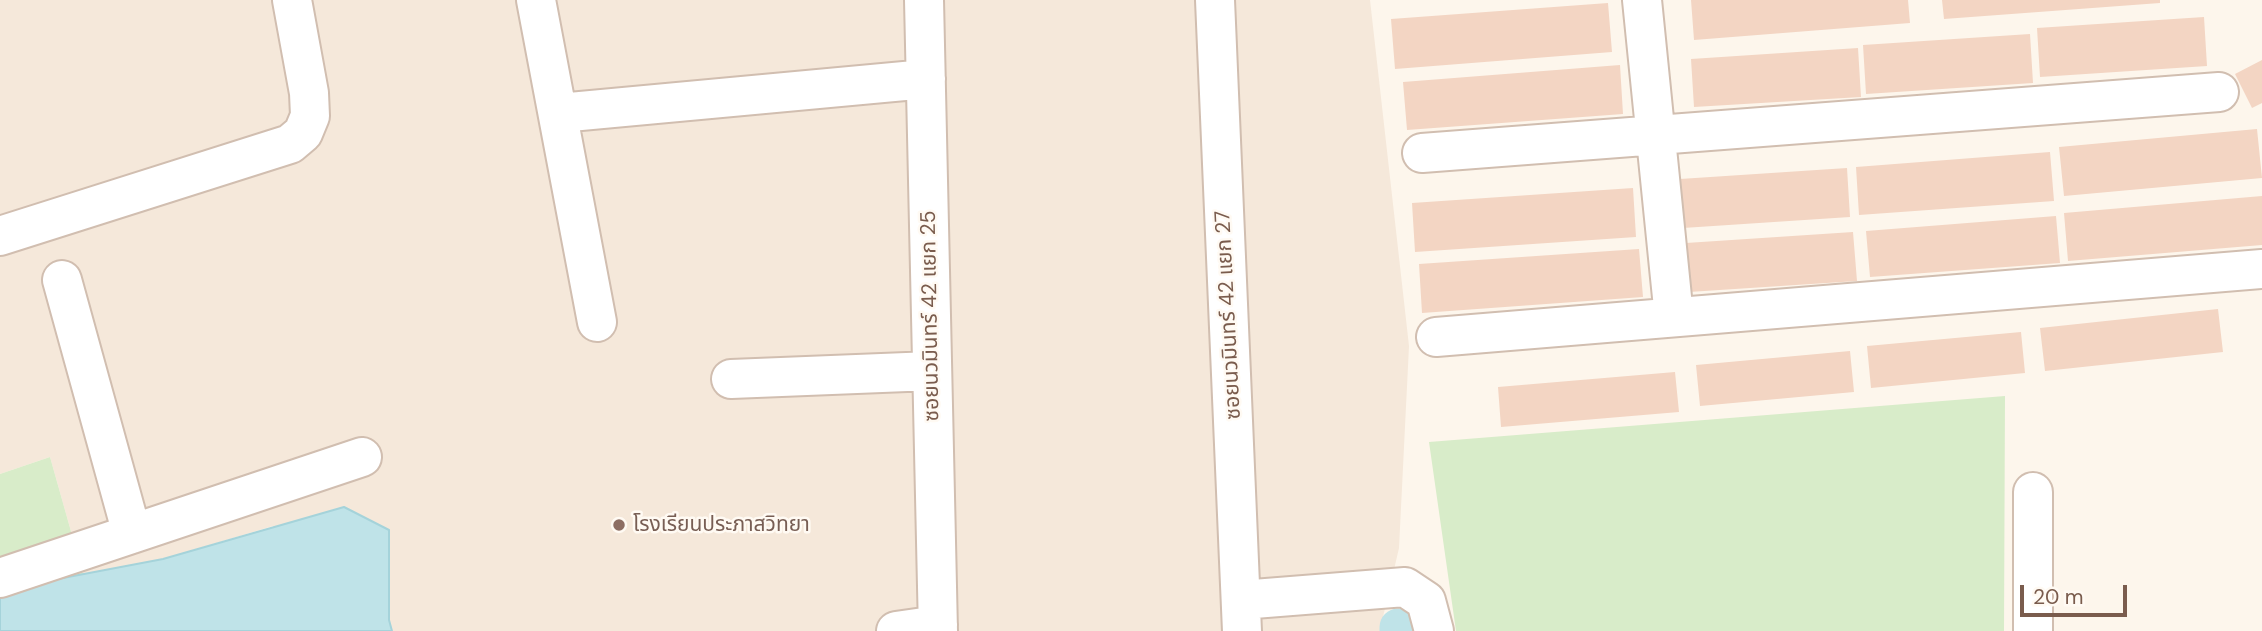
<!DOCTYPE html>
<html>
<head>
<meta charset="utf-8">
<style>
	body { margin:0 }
	#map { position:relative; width:2262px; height:631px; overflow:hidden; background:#fdf6ec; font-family:"DM Sans",sans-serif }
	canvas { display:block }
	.scale { position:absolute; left:2020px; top:585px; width:107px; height:32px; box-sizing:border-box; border:4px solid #7a5c4d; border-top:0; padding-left:9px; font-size:21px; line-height:24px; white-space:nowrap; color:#7a5c4d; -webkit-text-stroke:5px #fffaf3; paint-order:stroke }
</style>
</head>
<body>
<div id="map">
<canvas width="2262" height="631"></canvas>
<div class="scale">20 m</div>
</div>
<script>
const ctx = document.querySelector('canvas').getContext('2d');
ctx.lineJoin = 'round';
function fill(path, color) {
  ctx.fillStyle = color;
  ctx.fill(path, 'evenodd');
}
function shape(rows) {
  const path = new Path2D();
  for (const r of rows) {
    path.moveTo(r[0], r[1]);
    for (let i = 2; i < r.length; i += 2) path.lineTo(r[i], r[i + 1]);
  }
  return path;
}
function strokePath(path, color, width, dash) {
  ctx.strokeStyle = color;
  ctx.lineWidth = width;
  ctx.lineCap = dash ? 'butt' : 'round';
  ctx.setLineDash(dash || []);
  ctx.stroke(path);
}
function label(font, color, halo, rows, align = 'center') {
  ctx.font = font + ' "DM Sans","Noto Sans Thai",sans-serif';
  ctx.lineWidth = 5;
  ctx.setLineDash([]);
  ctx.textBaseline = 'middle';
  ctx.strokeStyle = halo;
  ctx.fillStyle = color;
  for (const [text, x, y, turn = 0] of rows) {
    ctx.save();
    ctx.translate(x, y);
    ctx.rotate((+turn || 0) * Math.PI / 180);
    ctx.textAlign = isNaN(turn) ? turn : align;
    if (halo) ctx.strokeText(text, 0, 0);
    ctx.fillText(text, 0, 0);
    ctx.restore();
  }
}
fill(shape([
	[0,0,1370,0,1409,346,1399,548,1383,617,1384,631,392,631,389,620,273,526,163,559,83,574,50,457,0,474]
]), '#f5e8da');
fill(shape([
	[2005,396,2004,631,1456,631,1429,442],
	[50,457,83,574,47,581,0,598,0,474]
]), '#d8ecc9');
const water = shape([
	[344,507,389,530,389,620,392,631,0,631,0,598,47,581,163,559,344,507]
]);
fill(water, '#bfe3e8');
strokePath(water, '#a5d3da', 2);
strokePath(shape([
	[1398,627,1398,631]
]), '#bfe3e8', 37);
fill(shape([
	[1691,0,1908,0,1910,23,1694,40],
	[1942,0,2160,0,2160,3,1944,19],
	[1608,3,1612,52,1395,69,1391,19],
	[2204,17,2207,66,2040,77,2037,28],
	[2030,34,2033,83,1866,94,1863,45],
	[1858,48,1861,97,1694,107,1691,59],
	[2262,60,2262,103,2252,108,2235,74],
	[1620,65,1623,114,1407,130,1403,82],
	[2257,129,2262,178,2064,196,2059,147],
	[2050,152,2054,201,1859,215,1856,167],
	[1847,168,1850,217,1683,228,1680,179],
	[1633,188,1636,237,1415,252,1412,203],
	[2262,196,2262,245,2068,261,2064,213],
	[2056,216,2060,263,1870,277,1866,231],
	[1853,232,1857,281,1689,292,1686,243],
	[1639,249,1643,297,1422,313,1419,264],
	[2218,309,2223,352,2045,371,2040,328],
	[2021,332,2025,373,1871,388,1867,346],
	[1850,351,1854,392,1700,406,1696,365],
	[1675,372,1679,412,1501,427,1498,387]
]), '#f3d5c3');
const street = shape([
	[536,0,597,322],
	[924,0,938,631],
	[1215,0,1242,631],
	[1642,0,1674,317],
	[559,113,926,79],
	[1422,153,2219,92],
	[0,236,290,144,303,133,310,116,309,93,292,0],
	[62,280,132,534],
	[1436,337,2262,269],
	[731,379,932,371],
	[2033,492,2033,631],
	[0,578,362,457],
	[1241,600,1405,587,1426,601,1434,631],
	[896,631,938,625]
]);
strokePath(street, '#d1beb0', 42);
strokePath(street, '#fff', 38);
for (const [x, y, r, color] of [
	[619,525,7,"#8d6e63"]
]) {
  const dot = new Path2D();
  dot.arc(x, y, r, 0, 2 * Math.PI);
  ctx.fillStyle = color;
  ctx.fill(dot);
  strokePath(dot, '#fffaf3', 2.5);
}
label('21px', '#7a5c4d', '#fffaf3', [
	["ซอยนวมินทร์ 42 แยก 27",1229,315,-93],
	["ซอยนวมินทร์ 42 แยก 25",931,316,-91]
]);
label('21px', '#785e54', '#fffaf3', [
	["โรงเรียนประภาสวิทยา",633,525]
], 'left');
</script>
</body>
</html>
